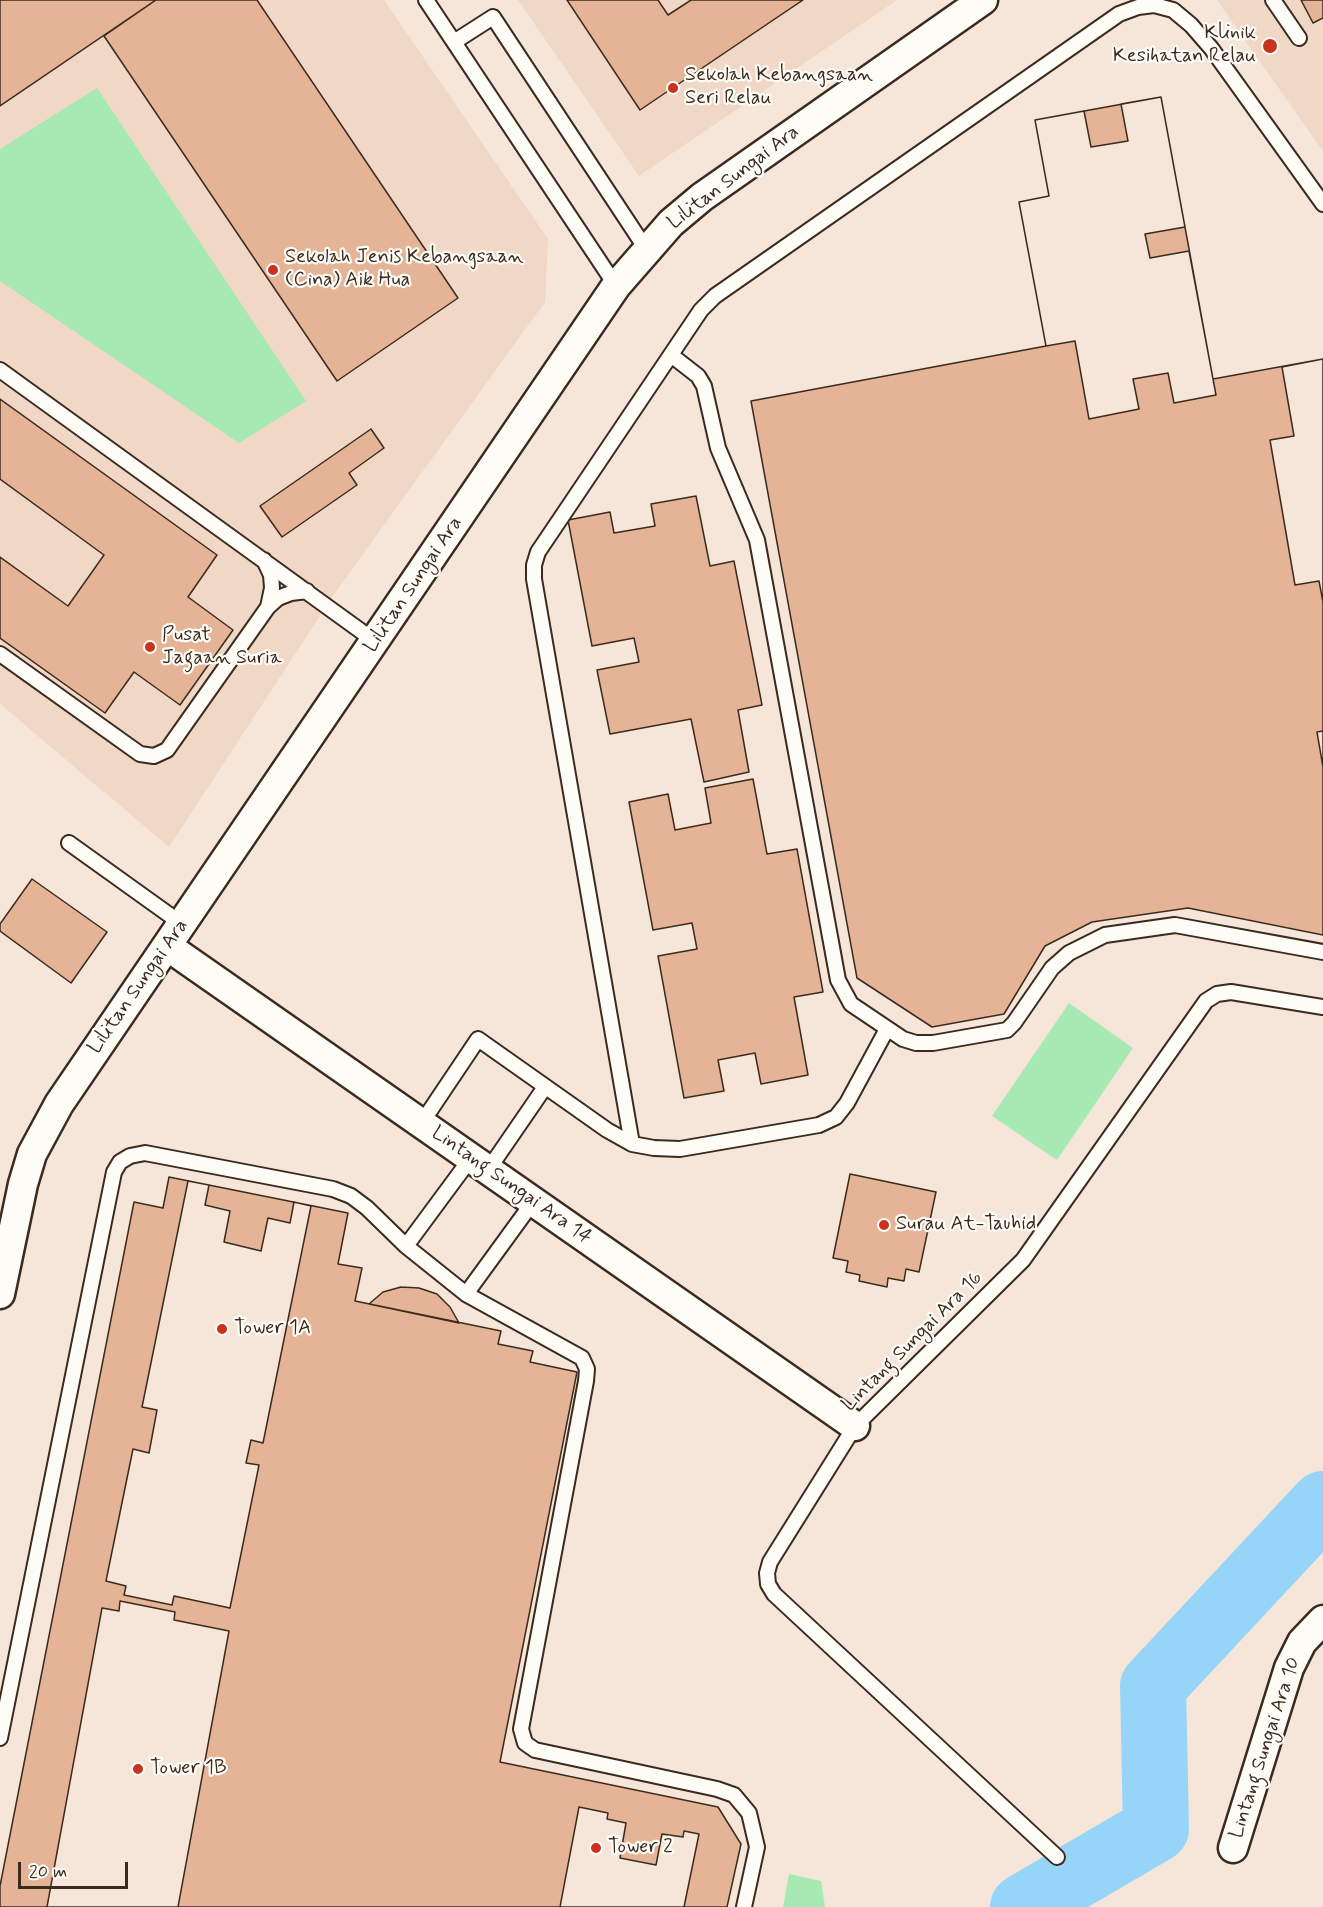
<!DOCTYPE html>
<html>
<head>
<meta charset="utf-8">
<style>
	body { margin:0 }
	#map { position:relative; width:1323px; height:1907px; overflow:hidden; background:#f6e6da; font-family:Mynerve,sans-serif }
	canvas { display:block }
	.scale { position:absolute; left:18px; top:1862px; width:110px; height:27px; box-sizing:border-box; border:3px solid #3b2a1e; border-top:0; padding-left:8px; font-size:18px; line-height:21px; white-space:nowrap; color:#3b2a1e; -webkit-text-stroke:4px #fdfcf7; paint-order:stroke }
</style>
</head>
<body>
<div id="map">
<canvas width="1323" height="1907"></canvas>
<div class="scale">20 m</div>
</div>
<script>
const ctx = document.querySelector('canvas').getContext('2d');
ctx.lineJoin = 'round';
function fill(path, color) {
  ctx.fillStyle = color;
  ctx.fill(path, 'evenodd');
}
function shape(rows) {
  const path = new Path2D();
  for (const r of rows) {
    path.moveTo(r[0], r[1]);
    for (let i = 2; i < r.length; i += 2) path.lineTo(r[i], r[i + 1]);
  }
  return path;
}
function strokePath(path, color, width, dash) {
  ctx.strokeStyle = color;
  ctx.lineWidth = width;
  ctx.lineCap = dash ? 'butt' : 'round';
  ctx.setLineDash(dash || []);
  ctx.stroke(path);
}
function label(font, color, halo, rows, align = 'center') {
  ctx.font = font + ' Mynerve,sans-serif';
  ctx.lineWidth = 4.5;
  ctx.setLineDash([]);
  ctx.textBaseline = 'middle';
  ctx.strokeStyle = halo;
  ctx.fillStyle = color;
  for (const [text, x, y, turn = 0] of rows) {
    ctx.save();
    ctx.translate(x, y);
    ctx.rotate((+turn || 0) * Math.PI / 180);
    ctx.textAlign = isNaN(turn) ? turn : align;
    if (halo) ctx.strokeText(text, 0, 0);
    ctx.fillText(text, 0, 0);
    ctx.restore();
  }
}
fill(shape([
	[0,0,384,0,548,239,545,302,337,590,169,847,0,704],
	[518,0,897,0,639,176],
	[1217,0,1323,0,1323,151,1260,62]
]), '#f1d7c6');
fill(shape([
	[97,88,306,401,239,443,0,281,0,149],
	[1069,1003,1133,1048,1057,1160,992,1116],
	[789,1874,821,1881,825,1907,783,1907]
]), '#a7e9b2');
strokePath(shape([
	[1023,1907,1156,1829,1153,1686,1323,1504]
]), '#97d5f8', 66);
const building = shape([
	[0,0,156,0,0,106,0,0],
	[156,0,257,0,458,298,337,381,104,36,156,0],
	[567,0,658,0,668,15,691,0,803,0,640,110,567,0],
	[1301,0,1323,0,1323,18,1313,23,1301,0],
	[1161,97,1213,379,1323,359,1323,935,1188,908,1092,922,1045,946,1004,1014,932,1027,857,978,751,401,1046,346,1019,202,1049,196,1035,120,1161,97],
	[1161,97,1185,227,1145,234,1150,258,1189,251,1216,395,1174,403,1168,373,1133,379,1139,409,1089,419,1075,341,1046,346,1019,202,1049,196,1035,120,1084,111,1091,147,1128,141,1121,104,1161,97],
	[1323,359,1323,602,1319,581,1295,585,1270,440,1294,436,1282,367,1323,359],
	[0,399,217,555,188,597,233,630,180,705,134,672,105,713,0,638,0,557,68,606,104,555,0,479,0,399],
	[371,429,384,448,349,473,357,485,282,537,260,506,371,429],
	[696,496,710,566,734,561,762,705,738,710,749,772,704,782,691,719,610,734,597,670,639,662,634,638,592,646,568,520,610,512,614,533,655,526,651,504,696,496],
	[1323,731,1323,767,1317,732,1323,731],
	[753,779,767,854,797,849,823,992,794,997,808,1075,761,1084,755,1053,718,1060,724,1091,684,1098,658,956,697,949,692,923,653,930,629,802,668,794,675,830,711,823,705,788,753,779],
	[32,879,107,932,71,983,0,931,0,924,32,879],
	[850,1174,936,1192,919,1272,906,1269,904,1281,888,1278,887,1287,859,1281,860,1275,846,1272,848,1261,833,1258,850,1174],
	[169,1177,348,1213,338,1264,362,1268,355,1301,501,1331,498,1344,533,1351,530,1362,577,1372,500,1762,718,1807,741,1844,727,1907,0,1907,0,1886,134,1202,163,1208,169,1177],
	[188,1181,209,1185,205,1205,230,1211,224,1242,261,1251,268,1218,290,1223,294,1202,311,1206,263,1443,251,1440,246,1463,259,1465,230,1608,174,1596,172,1605,124,1595,126,1586,106,1581,133,1449,149,1453,157,1410,142,1407,188,1181],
	[401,1287,419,1288,437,1294,450,1307,459,1323,369,1304,383,1292,401,1287],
	[120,1601,175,1612,174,1620,229,1631,178,1907,47,1907,102,1608,119,1611,120,1601],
	[579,1807,608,1813,607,1819,626,1823,620,1858,656,1865,662,1834,683,1837,684,1831,699,1834,684,1907,560,1907,579,1807]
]);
fill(building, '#e5b496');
strokePath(building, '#3b2a1e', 1.5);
const service = shape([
	[426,0,616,286],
	[1273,0,1299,38],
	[454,42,493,17,646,249],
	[671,355,698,376,704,386,718,448,757,540,838,980,851,1004,903,1039,916,1043,933,1043,1007,1030,1014,1023,1052,968,1069,953,1105,935,1175,925,1323,952],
	[0,370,376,642],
	[264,560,271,575,272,588,268,607],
	[0,654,140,754,154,756,167,750,268,607,278,598,291,593,307,591],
	[69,843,182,924],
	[421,1124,478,1039,607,1130,632,1144,654,1148,680,1149,819,1125,836,1117,847,1103,887,1029],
	[632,1144,534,579,534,565,538,552,701,310,715,296,1119,14,1138,7,1154,5,1173,10,1191,25,1211,48,1323,204],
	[488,1170,545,1087],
	[406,1246,471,1158],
	[466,1294,533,1202],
	[0,1738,114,1172,120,1162,130,1156,145,1153,333,1189,351,1196,367,1208,406,1246,466,1294,582,1358,587,1369,586,1381,521,1729,525,1743,535,1750,717,1789,734,1795,749,1813,757,1847,744,1907],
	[1057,1857,774,1594,768,1584,767,1573,770,1562,855,1426,1023,1260,1206,1001,1217,994,1231,992,1323,1007]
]);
const minor = shape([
	[167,946,855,1426],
	[0,1294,23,1184,32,1154,59,1104,616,286,671,223,702,197,983,0],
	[1233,1848,1289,1668,1302,1642,1323,1620]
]);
strokePath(service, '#3b2a1e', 18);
strokePath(minor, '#3b2a1e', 33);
strokePath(service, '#fdfcf7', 14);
strokePath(minor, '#fdfcf7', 28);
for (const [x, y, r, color] of [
	[1270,46,8,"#c8321e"],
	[673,88,6,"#c8321e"],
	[273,270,6,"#c8321e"],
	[150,647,6,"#c8321e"],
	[884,1225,6,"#c8321e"],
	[222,1329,6,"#c8321e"],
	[138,1769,6,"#c8321e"],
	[596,1848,6,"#c8321e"]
]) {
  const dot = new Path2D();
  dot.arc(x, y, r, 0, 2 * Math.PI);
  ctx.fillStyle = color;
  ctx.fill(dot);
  strokePath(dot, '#fdfcf7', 2);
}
label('20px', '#3b2a1e', '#fdfcf7', [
	["Klinik",1256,34,"right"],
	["Kesihatan Relau",1256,57,"right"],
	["Sekolah Kebangsaan",685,76],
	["Seri Relau",685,99],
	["Sekolah Jenis Kebangsaan",285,258],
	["(Cina) Aik Hua",285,281],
	["Pusat",162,636],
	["Jagaan Suria",162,659],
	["Surau At-Tauhid",896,1225],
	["Tower 1A",234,1329],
	["Tower 1B",150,1769],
	["Tower 2",608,1848]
], 'left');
label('20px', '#3b2a1e', '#fdfcf7', [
	["Lilitan Sungai Ara",734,178,-37],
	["Lilitan Sungai Ara",414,585,-56],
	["Lilitan Sungai Ara",139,987,-55],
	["Lintang Sungai Ara 14",511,1186,35],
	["Lintang Sungai Ara 16",913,1342,-45],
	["Lintang Sungai Ara 10",1266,1748,-72]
]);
</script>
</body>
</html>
